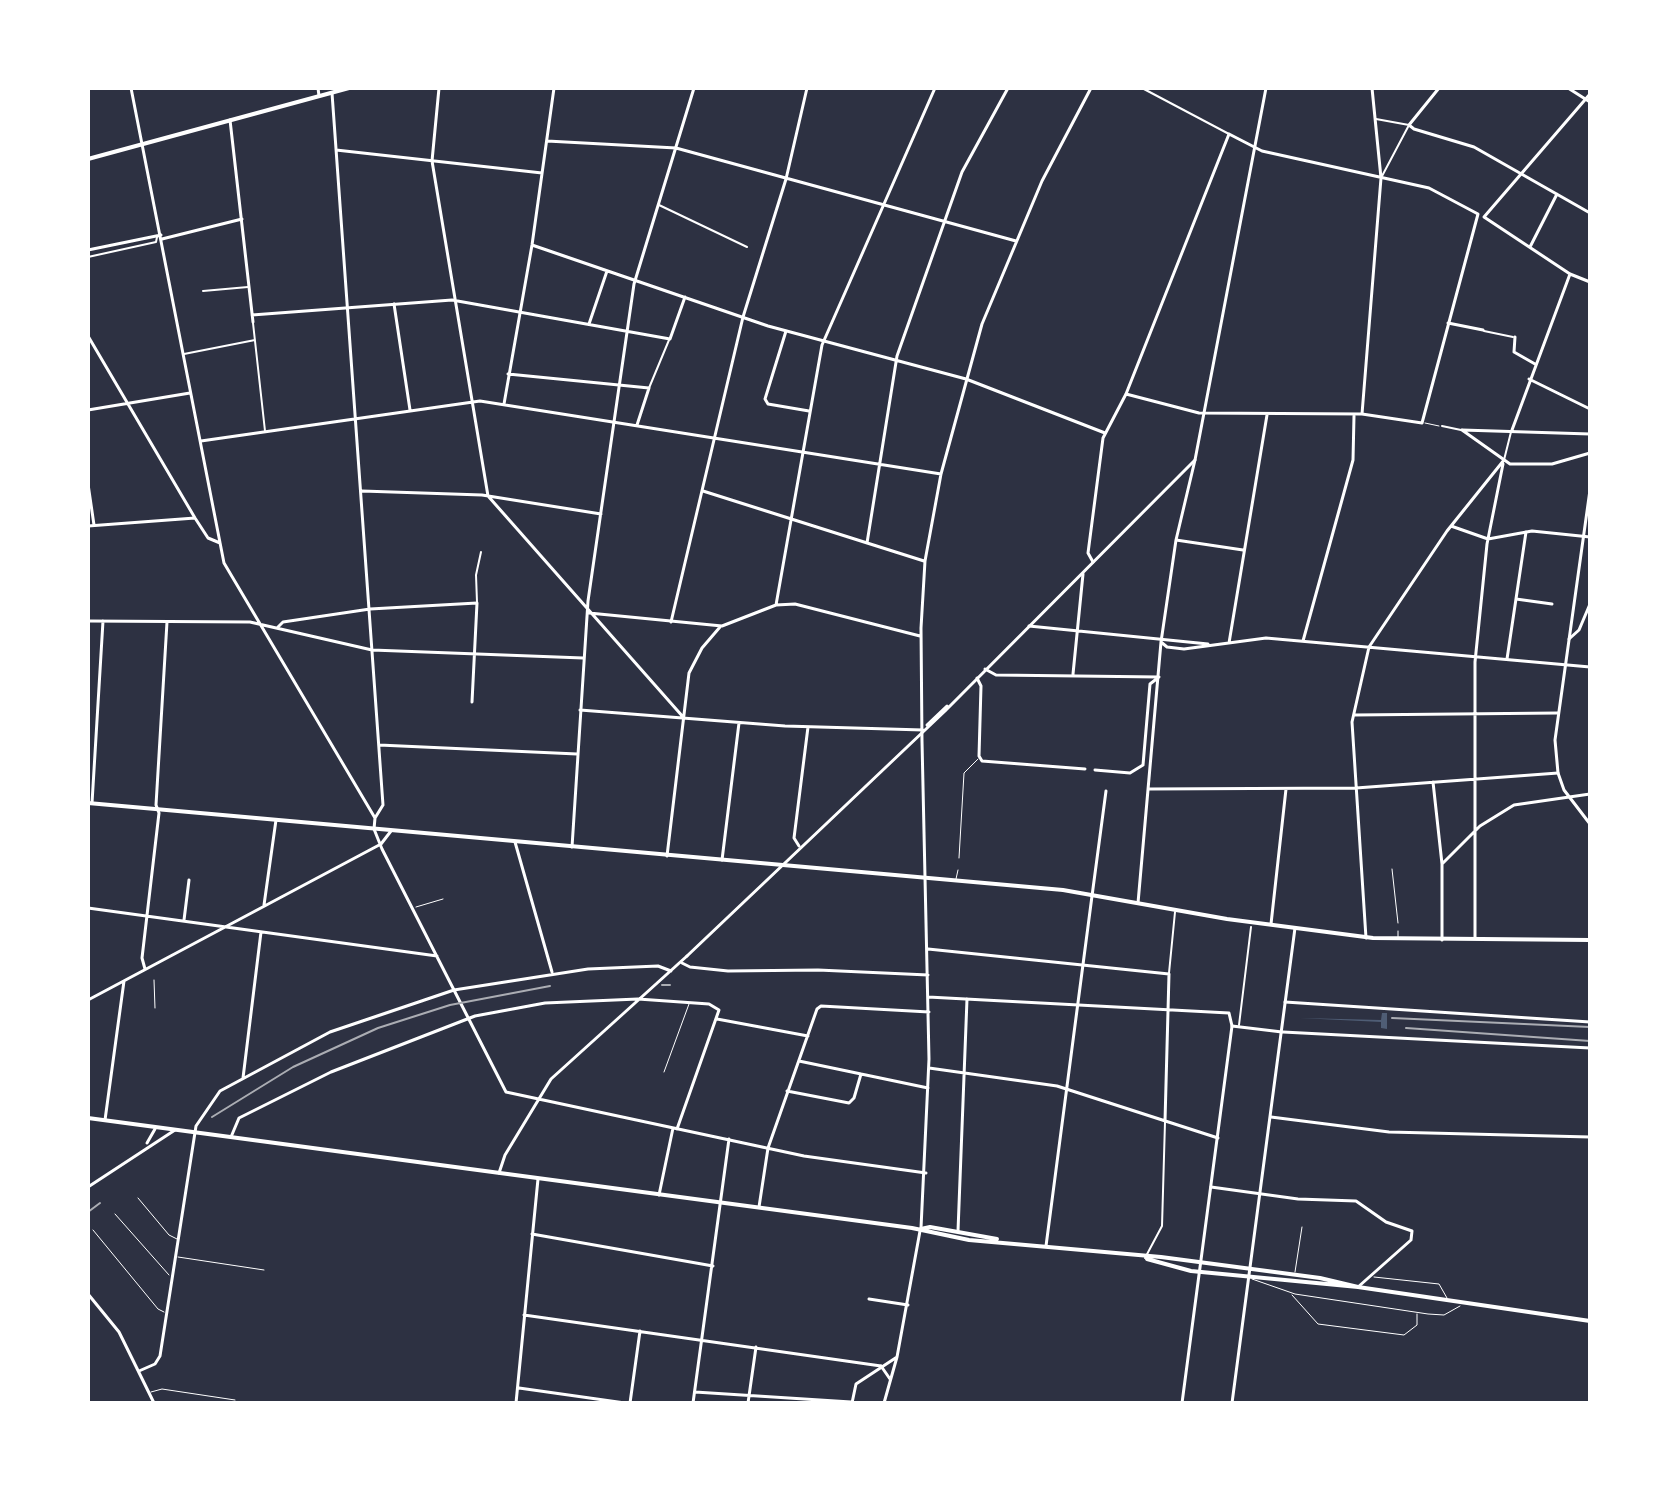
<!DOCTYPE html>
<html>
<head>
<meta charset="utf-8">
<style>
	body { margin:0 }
	#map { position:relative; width:1678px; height:1491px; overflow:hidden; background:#2d3142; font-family:Lato,sans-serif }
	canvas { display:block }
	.frame { position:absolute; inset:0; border:90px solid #fff; pointer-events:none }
</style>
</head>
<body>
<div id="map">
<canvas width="1678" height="1491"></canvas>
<div class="frame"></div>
</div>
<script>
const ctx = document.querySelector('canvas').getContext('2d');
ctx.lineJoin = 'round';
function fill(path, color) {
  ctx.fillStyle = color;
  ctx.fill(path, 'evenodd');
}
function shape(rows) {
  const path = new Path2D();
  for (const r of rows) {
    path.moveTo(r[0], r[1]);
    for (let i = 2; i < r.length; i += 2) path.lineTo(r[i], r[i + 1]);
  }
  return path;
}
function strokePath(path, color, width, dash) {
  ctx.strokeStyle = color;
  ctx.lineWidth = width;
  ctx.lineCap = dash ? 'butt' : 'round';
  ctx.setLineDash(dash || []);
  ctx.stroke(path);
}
fill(shape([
	[1382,1013,1387,1013,1387,1029,1381,1028,1381,1022,1300,1018,1381,1020]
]), '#4f5d75');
strokePath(shape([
	[1425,423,1439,426],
	[959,858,964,773,978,759],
	[1392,869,1398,923],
	[956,879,958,870],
	[416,907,443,899],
	[1398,937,1398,931],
	[154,980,155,1008],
	[664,1072,689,1004],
	[138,1198,169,1235,177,1239],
	[115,1214,169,1275],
	[93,1230,158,1309,164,1312],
	[178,1257,264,1270],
	[1295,1272,1302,1227],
	[1374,1277,1439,1284,1447,1298],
	[1252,1279,1295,1294,1428,1314,1444,1315,1460,1306],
	[1292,1295,1318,1324,1404,1335,1417,1325,1417,1314],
	[151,1392,162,1389,235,1400]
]), '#fff', 1);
strokePath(shape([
	[1142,88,1229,134],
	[1376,119,1409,125,1381,178],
	[659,205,747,247],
	[88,257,156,242,157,237],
	[203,291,248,287],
	[253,323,265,431],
	[1484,331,1513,337],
	[184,354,255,340],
	[649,388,669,340],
	[1442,426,1461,430],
	[1504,460,1511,432],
	[477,602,476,575,481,552],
	[1169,973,1175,912],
	[1239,1025,1251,927],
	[1145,1258,1162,1226,1165,1122],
	[88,1403,90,1403]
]), '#fff', 2);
strokePath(shape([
	[131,88,224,563,375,818,374,829,382,849,506,1092,804,1156,926,1173],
	[318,88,319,96],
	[439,88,432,161,488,496,684,718],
	[1439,88,1409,125,1414,129,1474,147,1590,213],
	[1568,88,1590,102],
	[332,93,383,805,375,818],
	[1590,94,1484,217,1570,274,1590,282],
	[230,120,253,322],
	[547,141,676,148,1016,241],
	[336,150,542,173],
	[162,239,242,219],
	[532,245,768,326,966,379,1105,433],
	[1530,247,1557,194],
	[88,250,161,235],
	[394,304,410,410],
	[252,315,452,300,670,339,685,297],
	[1448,323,1483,330],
	[589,324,607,271],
	[786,331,765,399,768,404,809,411],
	[88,336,195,518,208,538,220,543],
	[1515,337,1514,352,1535,364],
	[508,374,649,388,637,425],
	[1529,379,1590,409],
	[504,404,532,245,554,88],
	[88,410,190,393],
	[1362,414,1381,178,1372,88],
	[1462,430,1510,464,1552,464,1590,453],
	[1462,430,1590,434],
	[1512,430,1570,274],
	[201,441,480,401,941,474],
	[88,484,94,525],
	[362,491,482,495,601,514],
	[703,491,924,561],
	[88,526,195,518],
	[1451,526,1488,539,1532,531,1590,537],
	[1176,540,1243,550],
	[867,543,897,356,962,172,1008,88],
	[1093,562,1088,553,1103,438,1126,394,1229,134,1262,151,1429,188,1478,214,1422,423,1362,414,1199,413,1126,394],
	[1516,599,1552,604],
	[776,605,822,345,935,88],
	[589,613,722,626,776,605,795,604,920,636],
	[88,621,250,622,372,650,583,658],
	[671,622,743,317,786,179,807,88],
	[1029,626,1208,644],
	[277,628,283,622,370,609,477,603,472,702],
	[1569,639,1579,630,1590,604],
	[1303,641,1353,460,1354,416],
	[1161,642,1167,647,1184,649,1266,638,1590,667],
	[1229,643,1267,415],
	[1507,659,1526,532],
	[985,669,996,675,1159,677],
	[1073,674,1083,574],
	[977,678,981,686,979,756,982,761,1085,769],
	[580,710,785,726,923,730],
	[1354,715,1558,713],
	[379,745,577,754],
	[1095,770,1130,773,1143,765,1150,684,1159,677],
	[1433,782,1442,864],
	[1149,789,1356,788,1558,773],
	[92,803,103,621],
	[515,842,552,972],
	[799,846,794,838,808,727],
	[572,847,588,601,634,284,694,88],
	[667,856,689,673,702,648,720,627],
	[722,860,739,723],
	[1092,896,1106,791],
	[1138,903,1161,642,1176,540,1195,460],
	[264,905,276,820],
	[88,908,437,956],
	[184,920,189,880],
	[1271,924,1286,789],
	[1366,938,1352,722,1369,647,1447,531,1504,460],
	[1475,938,1475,662,1487,544,1503,464],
	[1442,940,1442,864,1480,826,1514,805,1590,794],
	[928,949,1169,974,1165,1121],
	[682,963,690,967,728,971,818,970,928,975],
	[145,969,142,958,159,813,156,805,167,622],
	[928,997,1229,1013,1232,1026],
	[88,1000,381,844,391,831],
	[1285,1002,1590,1022],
	[717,1019,808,1036],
	[1283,1032,1590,1048],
	[799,1061,928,1088],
	[929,1068,1057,1086,1218,1138],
	[243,1078,261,932],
	[787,1091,849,1103,854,1098,861,1074],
	[1271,1117,1389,1132,1590,1137],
	[105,1120,124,981],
	[231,1137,239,1118,331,1072,475,1016,545,1003,638,999,709,1004,719,1010,677,1129],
	[147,1143,155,1129],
	[499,1173,505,1155,551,1079,687,956],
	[88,1187,175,1130],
	[1211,1187,1298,1199,1356,1201,1386,1222,1412,1231,1411,1240,1358,1287],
	[659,1195,673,1128],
	[759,1207,768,1148,817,1009,821,1006,929,1012],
	[921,1228,929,1059,922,741,921,628,925,561,941,474,982,324,1042,181,1091,88],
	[958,1231,967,999],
	[532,1234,713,1266],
	[869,1299,908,1305],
	[524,1315,881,1366],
	[139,1371,155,1364,160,1356,196,1126,220,1091,330,1032,454,990,588,969,658,966,671,971],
	[519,1388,625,1403],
	[695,1392,851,1402],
	[516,1403,538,1179],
	[630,1403,640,1331],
	[693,1403,729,1139],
	[748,1403,756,1347]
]), '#fff', 3);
strokePath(shape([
	[1590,490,1555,740,1558,773,1564,790,1590,824],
	[927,725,947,706],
	[687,956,945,711,1195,460,1266,88],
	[1046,1246,1092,896],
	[88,1294,119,1332,154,1403],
	[881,1366,890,1379],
	[852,1403,856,1384,897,1357,920,1231],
	[884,1403,897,1357],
	[1182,1403,1232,1026,1282,1032],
	[1232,1403,1295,928]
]), '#fff', 3);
strokePath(shape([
	[88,803,1063,890,1227,919,1373,938,1590,940]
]), '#fff', 4);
strokePath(shape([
	[88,159,349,88],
	[88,1118,912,1228,969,1240,1161,1257,1320,1278,1358,1287],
	[921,1229,930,1227,997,1239],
	[1147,1259,1191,1271,1358,1287,1590,1321]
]), '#fff', 4);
strokePath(shape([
	[662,985,670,985],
	[1392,1018,1590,1027],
	[1406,1028,1590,1041],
	[212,1117,293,1067,378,1028,450,1005,550,986],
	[88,1212,100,1203]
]), '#abadb3', 2);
</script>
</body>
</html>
